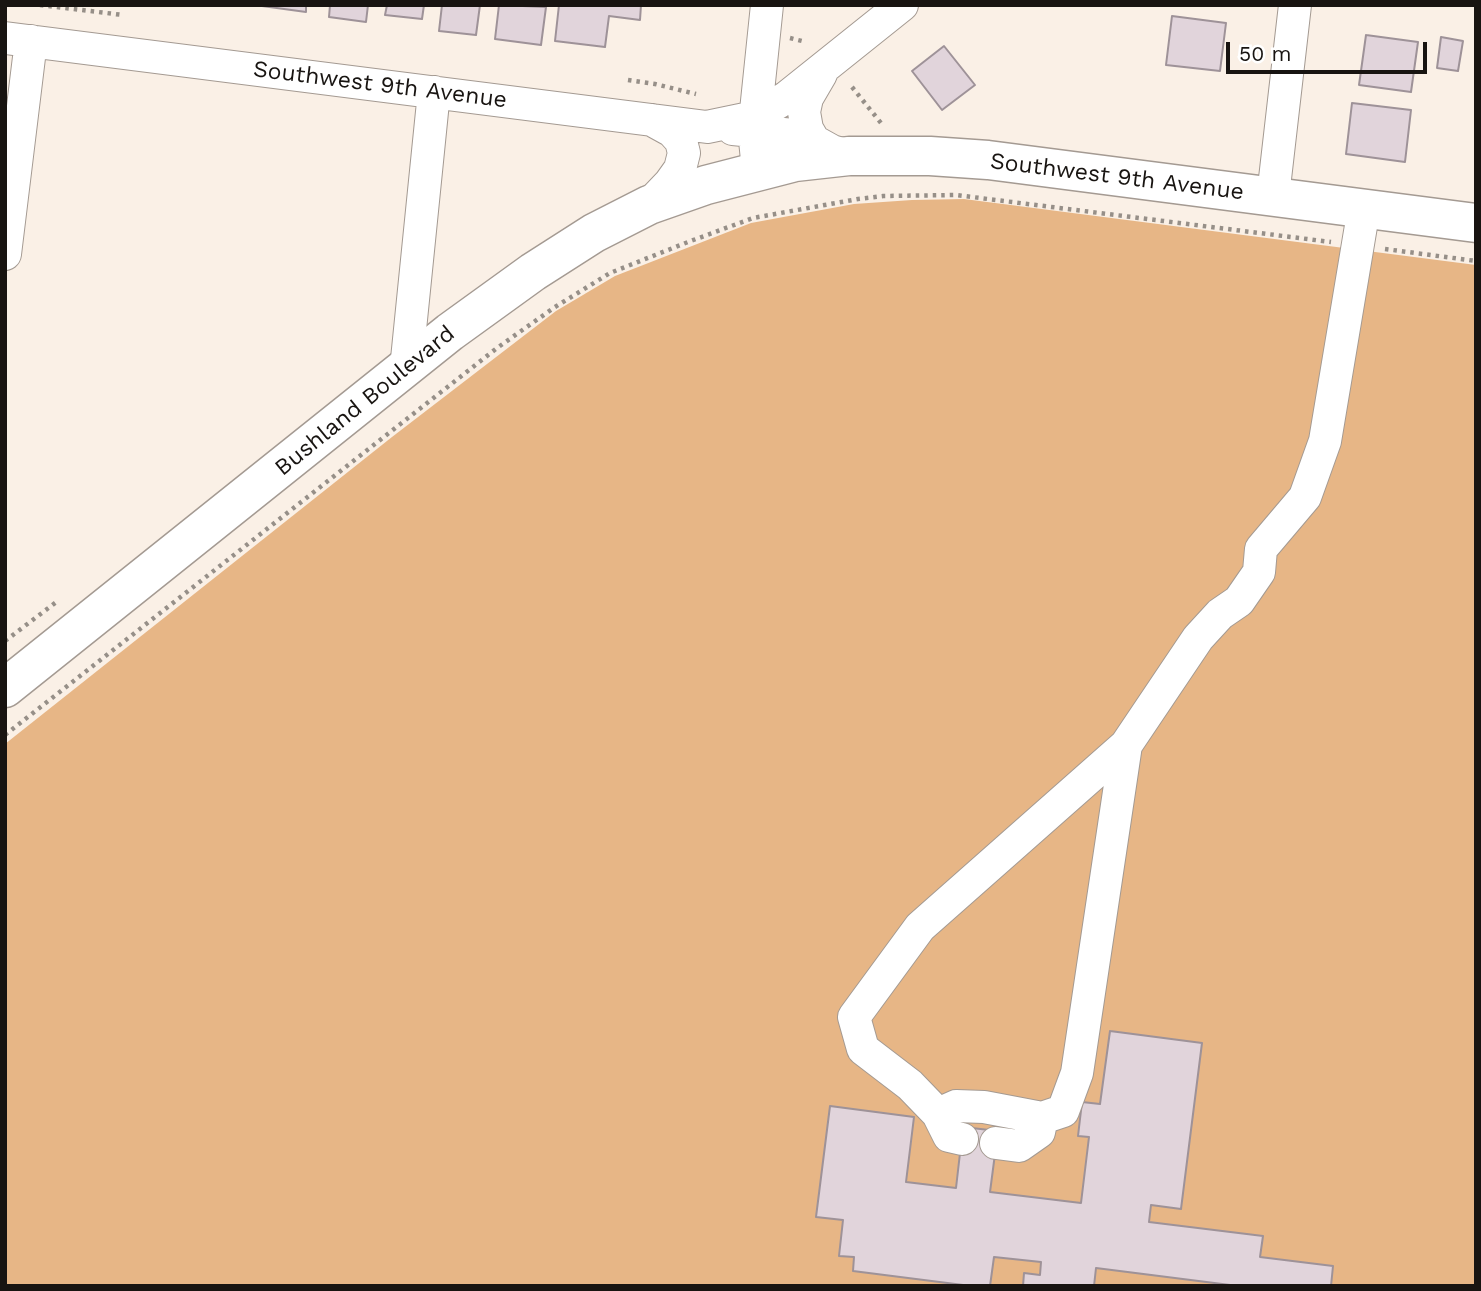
<!DOCTYPE html>
<html>
<head>
<meta charset="utf-8">
<style>
	body { margin:0 }
	#map { position:relative; width:1481px; height:1291px; overflow:hidden; background:#faf0e6; font-family:"Work Sans",sans-serif }
	canvas { display:block }
	.frame { position:absolute; inset:0; border:7px solid #181411; pointer-events:none }
	.scale { position:absolute; left:1226px; top:42px; width:201px; height:32px; box-sizing:border-box; border:4px solid #181411; border-top:0; padding-left:9px; font-size:21px; line-height:24px; white-space:nowrap; color:#181411; -webkit-text-stroke:5px #fff; paint-order:stroke }
</style>
</head>
<body>
<div id="map">
<canvas width="1481" height="1291"></canvas>
<div class="frame"></div>
<div class="scale">50 m</div>
</div>
<script>
const ctx = document.querySelector('canvas').getContext('2d');
ctx.lineJoin = 'round';
function fill(path, color) {
  ctx.fillStyle = color;
  ctx.fill(path, 'evenodd');
}
function shape(rows) {
  const path = new Path2D();
  for (const r of rows) {
    path.moveTo(r[0], r[1]);
    for (let i = 2; i < r.length; i += 2) path.lineTo(r[i], r[i + 1]);
  }
  return path;
}
function strokePath(path, color, width, dash) {
  ctx.strokeStyle = color;
  ctx.lineWidth = width;
  ctx.lineCap = dash ? 'butt' : 'round';
  ctx.setLineDash(dash || []);
  ctx.stroke(path);
}
function label(font, color, halo, rows, align = 'center') {
  ctx.font = font + ' "Work Sans",sans-serif';
  ctx.lineWidth = 7;
  ctx.setLineDash([]);
  ctx.textBaseline = 'middle';
  ctx.strokeStyle = halo;
  ctx.fillStyle = color;
  for (const [text, x, y, turn = 0] of rows) {
    ctx.save();
    ctx.translate(x, y);
    ctx.rotate((+turn || 0) * Math.PI / 180);
    ctx.textAlign = isNaN(turn) ? turn : align;
    if (halo) ctx.strokeText(text, 0, 0);
    ctx.fillText(text, 0, 0);
    ctx.restore();
  }
}
fill(shape([
	[964,199,1476,265,1476,1286,5,1286,5,744,392,437,556,311,615,276,751,223,854,204,912,200]
]), '#e7b686');
const building = shape([
	[262,5,306,5,306,12,262,6,262,5],
	[330,5,368,5,366,22,329,17,330,5],
	[387,5,424,5,422,19,385,15,387,5],
	[442,5,480,5,476,35,439,31,442,5],
	[499,5,546,7,541,45,495,39,499,5],
	[559,5,641,5,640,20,609,16,605,47,555,41,559,5],
	[1172,16,1226,23,1220,71,1166,65,1172,16],
	[1366,35,1418,42,1411,92,1359,85,1366,35],
	[1441,37,1463,41,1458,71,1437,68,1441,37],
	[944,46,975,85,942,110,912,71,944,46],
	[1352,103,1411,110,1405,162,1346,154,1352,103],
	[1110,1031,1202,1043,1181,1209,1151,1205,1149,1222,1263,1236,1260,1257,1333,1266,1331,1286,1238,1286,1096,1268,1094,1286,1023,1286,1024,1273,1040,1275,1041,1262,994,1257,990,1286,971,1286,853,1271,854,1257,839,1256,843,1220,816,1217,830,1106,914,1117,906,1182,956,1188,963,1127,998,1131,990,1192,1081,1203,1089,1137,1078,1136,1082,1102,1100,1104,1110,1031]
]);
fill(building, '#e1d4db');
strokePath(building, '#9e9298', 2);
const minor = shape([
	[5,38,707,127,755,117,787,97,902,5],
	[821,74,807,98,804,112,807,129,814,141,832,151,849,156],
	[733,129,793,135,814,141],
	[758,170,754,130,767,5],
	[1273,196,1295,5],
	[649,205,670,183,680,169,684,153,681,141,672,131,652,120],
	[5,254,31,41],
	[406,369,434,92],
	[938,1114,910,1085,863,1049,854,1017,920,927,1126,745,1198,638,1220,614,1239,601,1259,572,1261,549,1305,497,1325,441,1364,208],
	[962,1139,949,1136,938,1114,956,1106,984,1107,1042,1118,1063,1111,1077,1073,1126,745],
	[996,1143,1019,1146,1039,1132,1042,1118]
]);
const major = shape([
	[5,688,450,332,533,272,594,233,649,205,706,185,795,162,849,156,930,156,988,160,1476,223]
]);
strokePath(minor, '#a49a92', 34);
strokePath(major, '#a49a92', 41);
strokePath(shape([
	[40,5,123,15],
	[790,38,806,42],
	[628,80,655,84,696,94],
	[852,87,881,123,883,123],
	[1385,249,1476,261],
	[5,641,59,600],
	[5,735,497,348,555,307,610,273,688,242,753,218,858,199,883,196,956,195,1331,242]
]), '#968f88', 4.5, [3.5, 5]);
strokePath(minor, '#fff', 32);
strokePath(major, '#fff', 38);
label('23px', '#181411', '#fff', [
	["Southwest 9th Avenue",380,85,7],
	["Southwest 9th Avenue",1117,177,7],
	["Bushland Boulevard",365,401,-39]
]);
</script>
</body>
</html>
